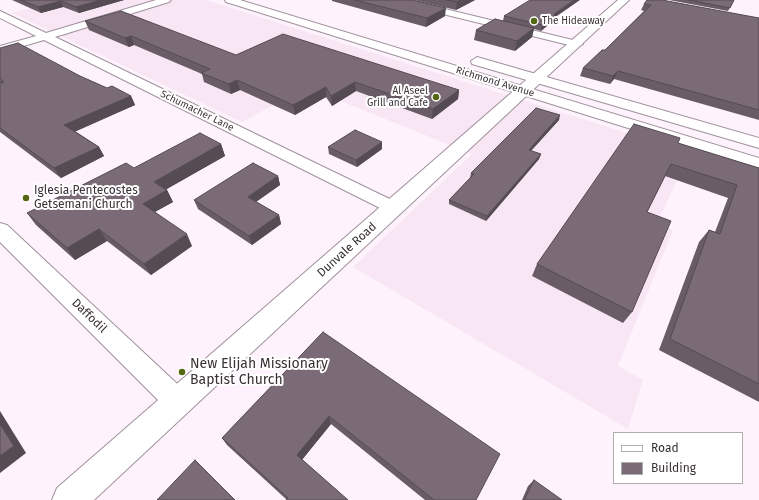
<!DOCTYPE html>
<html>
<head>
<meta charset="utf-8">
<style>
	body { margin:0 }
	#map { position:relative; width:759px; height:500px; overflow:hidden; background:#fef3fc; font-family:"Fira Sans",sans-serif }
	canvas { display:block }
	.legend { position:absolute; left:613px; top:432px; width:130px; height:52px; box-sizing:border-box; background:#fff; border:1px solid #afadaf; margin:0; padding:5px 7px; list-style:none; font-size:12px; color:#383136 }
	.legend li { display:flex; align-items:center; gap:8px; height:20px }
	.legend b { width:20px; border:1px solid #afadaf }
</style>
</head>
<body>
<div id="map">
<canvas width="759" height="500"></canvas>
<ul class="legend">
<li><b style="height:5px;background:#fff"></b>Road</li>
<li><b style="height:11px;background:#7a6b77"></b>Building</li>
</ul>
</div>
<script>
const ctx = document.querySelector('canvas').getContext('2d');
ctx.lineJoin = 'round';
function fill(path, color) {
  ctx.fillStyle = color;
  ctx.fill(path, 'evenodd');
}
function shape(rows) {
  const path = new Path2D();
  for (const r of rows) {
    path.moveTo(r[0], r[1]);
    for (let i = 2; i < r.length; i += 2) path.lineTo(r[i], r[i + 1]);
  }
  return path;
}
function strokePath(path, color, width, dash) {
  ctx.strokeStyle = color;
  ctx.lineWidth = width;
  ctx.lineCap = dash ? 'butt' : 'round';
  ctx.setLineDash(dash || []);
  ctx.stroke(path);
}
function label(font, color, halo, rows, align = 'center') {
  ctx.font = font + ' "Fira Sans",sans-serif';
  ctx.lineWidth = 4;
  ctx.setLineDash([]);
  ctx.textBaseline = 'middle';
  ctx.strokeStyle = halo;
  ctx.fillStyle = color;
  for (const [text, x, y, turn = 0] of rows) {
    ctx.save();
    ctx.translate(x, y);
    ctx.rotate((+turn || 0) * Math.PI / 180);
    ctx.textAlign = isNaN(turn) ? turn : align;
    if (halo) ctx.strokeText(text, 0, 0);
    ctx.fillText(text, 0, 0);
    ctx.restore();
  }
}
fill(shape([
	[61,0,206,0,690,153,657,223,673,230,618,366,643,380,628,429,353,267,472,154,291,81,306,88,242,122,12,13]
]), '#f8e6f5');
const minor = shape([
	[156,0,171,0,169,2,55,37,400,204,403,208,400,212,394,214,388,212,44,40,0,53,0,46,36,36,0,18,0,11,46,33,156,0],
	[392,0,408,0,581,42,583,44,577,47,394,2,392,0],
	[0,223,7,225,187,393,191,402,187,411,178,415,169,411,0,242,0,223]
]);
const tertiary = shape([
	[618,0,629,0,94,500,52,500,57,488,618,0]
]);
const secondary = shape([
	[225,0,240,0,759,158,759,169,226,2,225,0],
	[477,57,759,138,759,148,472,64,471,61,477,57]
]);
strokePath(minor, '#a0919d', 2);
strokePath(tertiary, '#a0919d', 2);
strokePath(secondary, '#a0919d', 2);
fill(minor, '#fff');
fill(tertiary, '#fff');
fill(secondary, '#fff');
fill(shape([
	[12,0,124,0,79,13,63,7,41,13],
	[332,0,412,0,445,16,426,27,332,1],
	[414,0,475,0,456,10],
	[669,0,734,0,728,11],
	[644,4,759,18,759,120,614,79,610,84,580,76,583,68,605,50,644,11,641,10],
	[504,16,554,18,554,20,541,31,534,29,532,37,515,51,474,40,476,30,503,21],
	[85,21,236,55,459,90,458,99,432,119,356,91,332,106,326,97,295,115,240,90,231,94,204,82,202,74,134,45,129,47,89,30],
	[0,48,80,76,107,88,131,96,135,105,75,131,99,147,104,156,61,178,0,132],
	[559,120,531,151,541,154,539,159,486,221,449,204,449,200,470,178,471,173],
	[382,142,382,149,357,167,329,154,328,147],
	[678,143,759,168,759,402,659,350,699,242,709,230,715,232,728,198,665,176,647,212,632,312,623,323,532,276,537,264],
	[221,144,225,156,166,189,167,190,173,202,155,212,192,246,151,275,107,241,75,260,36,225,27,213,134,168],
	[278,176,280,185,256,202,279,215,281,224,252,245,198,209,194,200],
	[323,332,476,500,425,500,331,424,302,460,348,500,287,500,227,445,222,438],
	[534,480,562,500,522,500,528,486]
]), '#695c66');
fill(shape([
	[101,0,124,0,79,13,76,7],
	[462,0,475,0,456,10,457,2],
	[574,0,580,0,554,18,554,20,541,31,542,25,554,14],
	[61,1,63,7,41,13,38,7],
	[446,8,445,16,426,27,427,18],
	[534,28,532,37,515,51,517,41],
	[131,36,134,45,129,47,125,38],
	[618,71,614,79,610,84,613,76],
	[237,80,240,90,231,94,229,84],
	[355,82,356,91,332,106,331,96],
	[326,87,326,97,295,115,293,105],
	[459,90,458,99,432,119,433,109],
	[131,96,135,105,70,134,64,125],
	[560,115,559,120,528,154,529,150],
	[382,142,382,149,357,167,356,160],
	[221,144,225,156,160,193,154,182],
	[99,147,104,156,61,178,54,168],
	[541,154,539,159,486,221,487,216],
	[278,176,280,185,250,206,248,197],
	[167,190,173,202,149,215,143,204],
	[279,215,281,224,252,245,249,236],
	[99,229,107,241,75,260,67,248],
	[187,234,192,246,151,275,144,264],
	[0,411,26,453,0,473],
	[329,416,331,424,300,462,297,455]
]), '#554b53');
const building = shape([
	[21,0,101,0,76,7,61,1,38,7,21,0],
	[355,0,412,0,446,8,427,18,355,0],
	[447,0,462,0,457,2,447,0],
	[530,0,574,0,554,14,556,14,542,25,504,16,530,0],
	[647,0,662,0,759,18,759,110,618,71,613,76,583,68,602,50,605,50,651,5,644,4,647,0],
	[689,0,734,0,730,8,689,0],
	[121,11,236,55,283,34,459,90,433,109,355,82,331,96,326,87,293,105,237,80,229,84,201,73,210,69,131,36,125,38,85,21,121,11],
	[495,19,534,28,517,41,476,30,495,19],
	[18,43,80,76,107,88,112,86,131,96,64,125,99,147,54,168,0,128,0,83,4,82,0,79,0,48,18,43],
	[536,108,560,115,529,150,541,154,487,216,449,200,474,174,471,173,536,108],
	[634,124,680,138,678,143,759,168,759,384,670,339,709,230,720,234,737,185,671,164,647,212,671,221,632,312,537,264,634,124],
	[355,130,382,142,356,160,328,147,355,130],
	[200,133,221,144,154,182,167,190,143,204,187,234,144,264,99,229,67,248,27,213,126,163,134,168,200,133],
	[253,163,278,176,248,197,279,215,249,236,194,200,253,163],
	[323,332,500,454,476,500,434,500,329,416,297,455,348,500,286,500,288,498,222,438,323,332],
	[0,424,14,446,0,456,0,424],
	[195,460,235,500,157,500,195,460],
	[534,480,562,500,524,500,534,480]
]);
fill(building, '#7a6b77');
strokePath(building, '#554b53', 1);
for (const [x, y, r, color] of [
	[534,21,4,"#546814"],
	[436,97,4,"#546814"],
	[26,198,4,"#546814"],
	[182,372,4,"#546814"]
]) {
  const dot = new Path2D();
  dot.arc(x, y, r, 0, 2 * Math.PI);
  ctx.fillStyle = color;
  ctx.fill(dot);
  strokePath(dot, '#fff', 1.5);
}
label('10px', '#383136', '#fff', [
	["The Hideaway",542,21],
	["Al Aseel",428,91,"right"],
	["Grill and Cafe",428,103,"right"]
], 'left');
label('10px', '#383136', '#fff', [
	["Richmond Avenue",495,82,17],
	["Schumacher Lane",197,111,26]
]);
label('12px', '#383136', '#fff', [
	["Iglesia Pentecostes",34,191],
	["Getsemani Church",34,205]
], 'left');
label('12px', '#383136', '#fff', [
	["Dunvale Road",347,250,-42],
	["Daffodil",89,316,44]
]);
label('14px', '#383136', '#fff', [
	["New Elijah Missionary",190,364],
	["Baptist Church",190,380]
], 'left');
</script>
</body>
</html>
